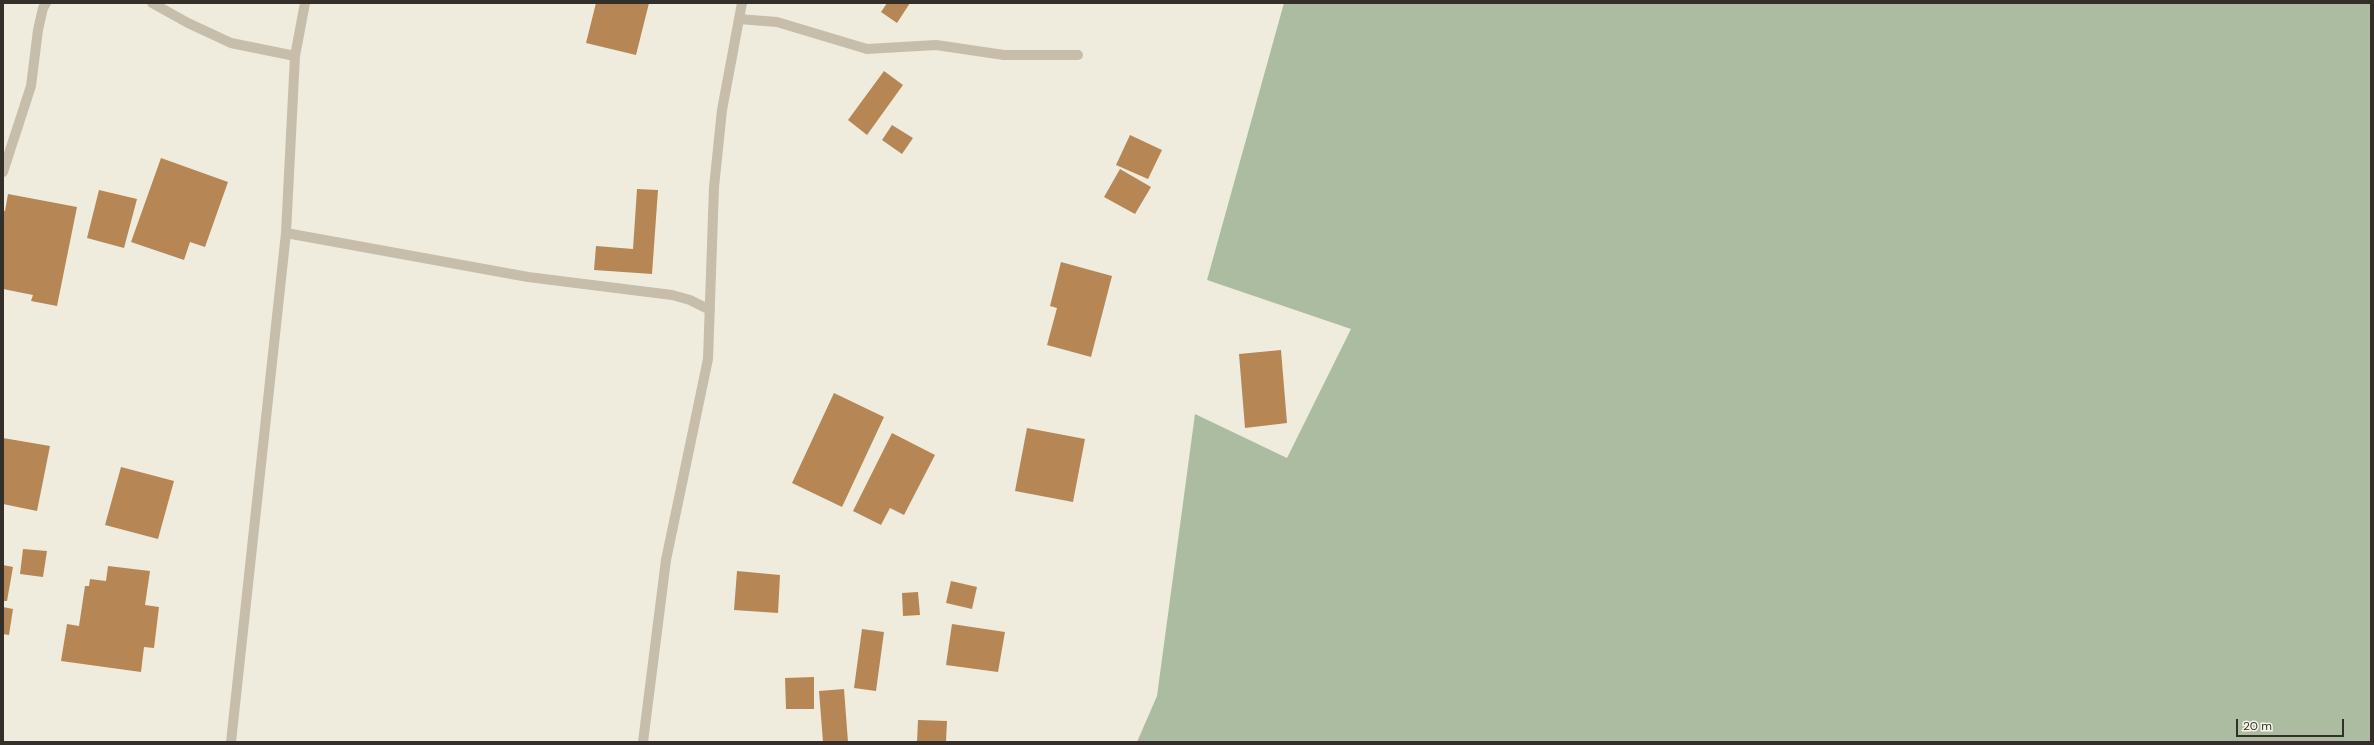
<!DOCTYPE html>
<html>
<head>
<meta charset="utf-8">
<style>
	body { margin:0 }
	#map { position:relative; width:2374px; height:745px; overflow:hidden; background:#efecde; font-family:"DM Sans",sans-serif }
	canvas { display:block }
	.frame { position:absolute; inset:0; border:4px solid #343029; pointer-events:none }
	.scale { position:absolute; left:2236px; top:719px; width:108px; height:18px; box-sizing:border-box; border:2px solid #343029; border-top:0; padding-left:5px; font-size:12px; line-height:14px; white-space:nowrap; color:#343029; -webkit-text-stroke:3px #f7f5ea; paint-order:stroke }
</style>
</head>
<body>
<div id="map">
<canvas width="2374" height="745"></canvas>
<div class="frame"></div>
<div class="scale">20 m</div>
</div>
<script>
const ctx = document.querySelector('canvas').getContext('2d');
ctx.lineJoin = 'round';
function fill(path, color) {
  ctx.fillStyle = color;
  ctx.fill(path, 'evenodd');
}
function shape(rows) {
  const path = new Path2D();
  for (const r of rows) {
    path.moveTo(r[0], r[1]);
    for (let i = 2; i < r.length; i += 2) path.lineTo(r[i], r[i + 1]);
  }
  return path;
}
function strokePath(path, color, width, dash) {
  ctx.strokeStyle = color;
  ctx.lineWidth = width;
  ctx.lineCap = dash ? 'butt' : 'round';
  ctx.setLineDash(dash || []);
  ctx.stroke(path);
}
fill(shape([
	[1284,3,2371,3,2371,742,1137,742,1157,696,1195,414,1287,458,1351,329,1207,280]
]), '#abbca0');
fill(shape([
	[596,3,649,3,636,55,586,43],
	[887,3,910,3,897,23,881,12],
	[884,71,903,85,867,135,848,120],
	[892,125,913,138,902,154,882,140],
	[1130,135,1162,150,1148,179,1116,165],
	[161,158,228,182,205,247,190,242,184,260,131,242],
	[1120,169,1151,187,1135,214,1104,197],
	[637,189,658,190,652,274,594,270,596,246,633,249],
	[99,190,137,199,124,248,87,238],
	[8,194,77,207,57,306,31,301,33,295,3,289,3,210,5,211],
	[1061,262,1112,276,1091,357,1047,345,1057,308,1050,306],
	[1281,350,1287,423,1245,428,1239,354],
	[834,393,884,417,842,507,792,483],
	[1027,428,1085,439,1073,502,1015,491],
	[892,433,935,455,904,515,890,508,881,525,853,511],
	[3,438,50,446,37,511,3,504],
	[121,467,174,481,158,539,105,525],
	[23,549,47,551,43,577,20,574],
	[3,565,13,567,7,601,3,601],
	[108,566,150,571,145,605,159,607,154,648,144,647,141,672,61,661,67,624,79,626,85,586,89,586,90,579,106,581],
	[737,571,780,575,778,613,734,610],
	[951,581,977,587,972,609,946,603],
	[918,592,920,615,903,616,902,593],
	[3,607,13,609,9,635,3,634],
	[952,624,1005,632,998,672,946,665],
	[862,629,884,632,876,691,854,688],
	[814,677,814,709,786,709,785,678],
	[844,689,848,742,823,742,819,691],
	[918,720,947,721,946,742,917,742]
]), '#b68755');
strokePath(shape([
	[152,3,188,23,231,43,295,56],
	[739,19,777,22,867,49,936,45,1004,55,1078,55],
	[3,172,31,86,38,30,43,8,46,3],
	[286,233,528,277,672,295,690,300,710,310],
	[231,742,286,233,295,56,305,3],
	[643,742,666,560,708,359,714,187,722,110,742,3]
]), '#c6beab', 10);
</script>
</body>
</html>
